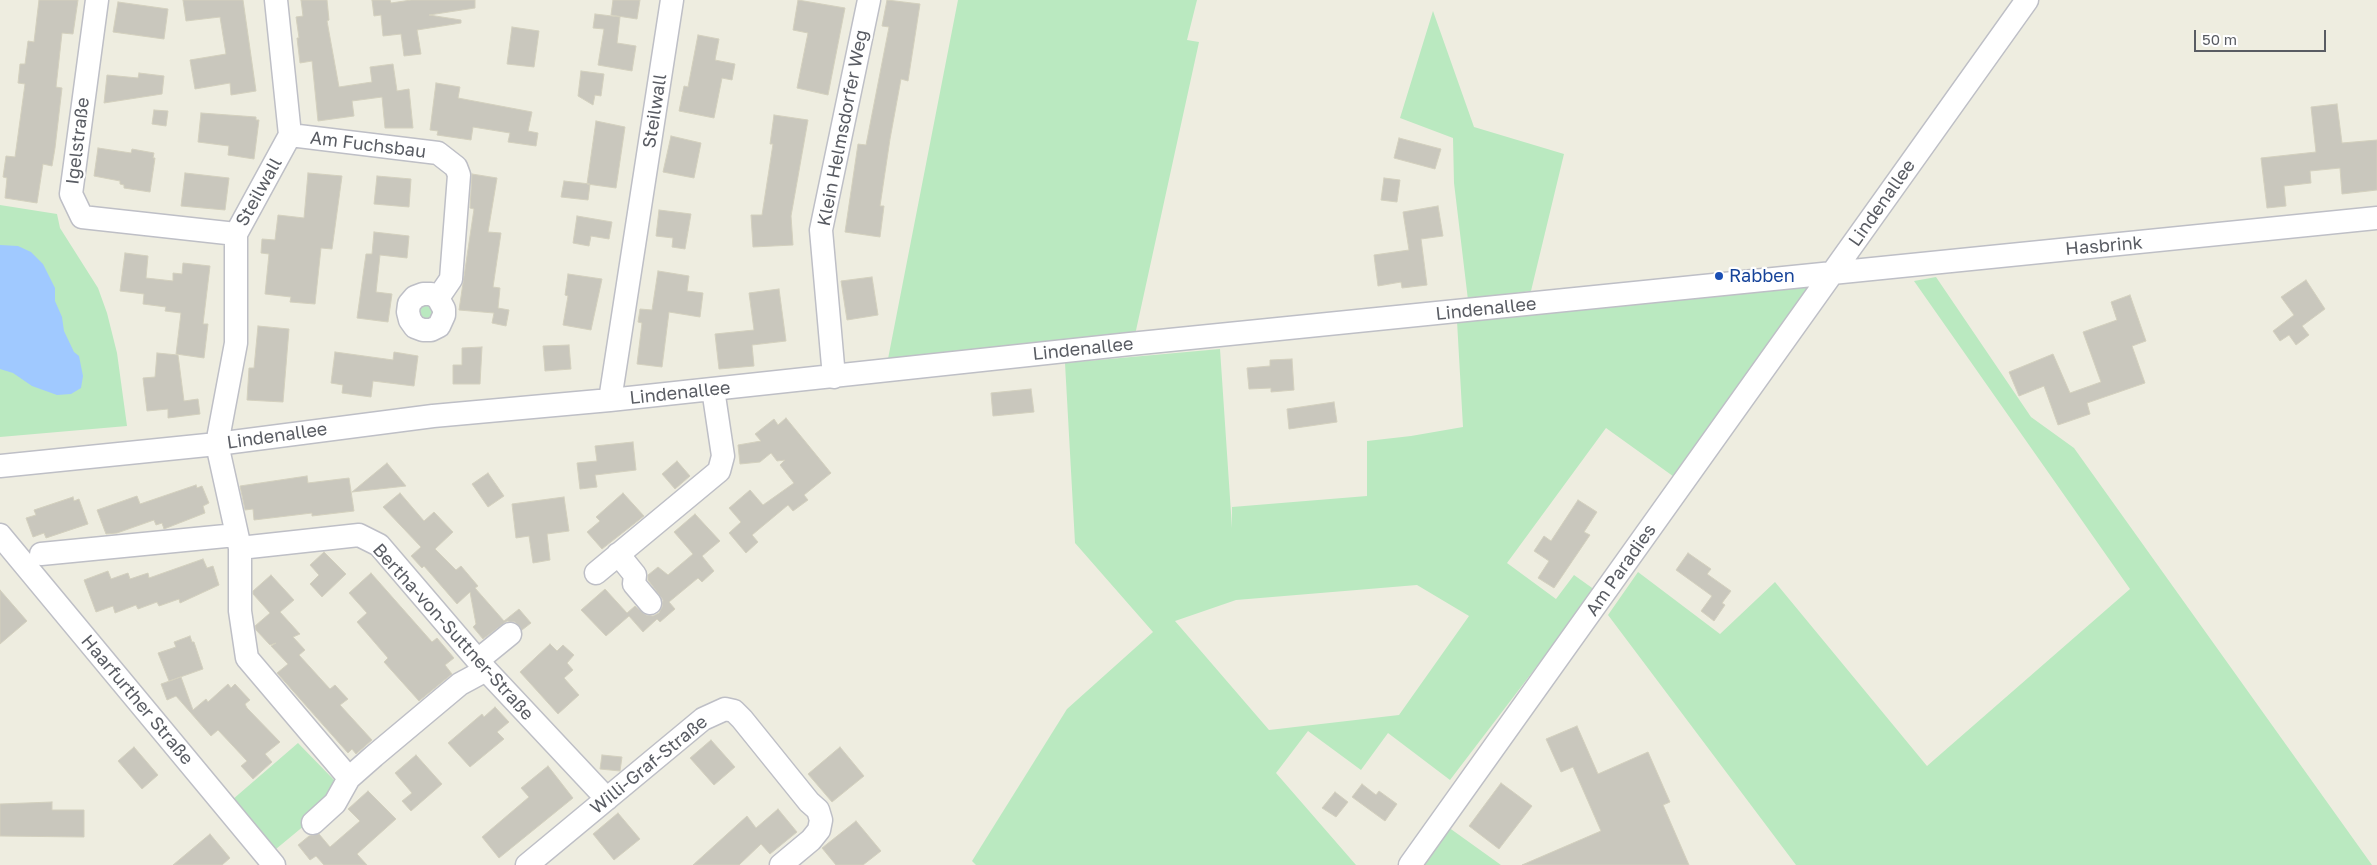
<!DOCTYPE html>
<html>
<head>
<meta charset="utf-8">
<style>
	body { margin:0 }
	#map { position:relative; width:2377px; height:865px; overflow:hidden; background:#eeede0; font-family:"Golos Text",sans-serif }
	canvas { display:block }
	.scale { position:absolute; left:2194px; top:30px; width:132px; height:22px; box-sizing:border-box; border:2px solid #595c63; border-top:0; padding-left:6px; font-size:15px; line-height:18px; white-space:nowrap; color:#595c63; -webkit-text-stroke:4px #fff; paint-order:stroke }
</style>
</head>
<body>
<div id="map">
<canvas width="2377" height="865"></canvas>
<div class="scale">50 m</div>
</div>
<script>
const ctx = document.querySelector('canvas').getContext('2d');
ctx.lineJoin = 'round';
function fill(path, color) {
  ctx.fillStyle = color;
  ctx.fill(path, 'evenodd');
}
function shape(rows) {
  const path = new Path2D();
  for (const r of rows) {
    path.moveTo(r[0], r[1]);
    for (let i = 2; i < r.length; i += 2) path.lineTo(r[i], r[i + 1]);
  }
  return path;
}
function strokePath(path, color, width, dash) {
  ctx.strokeStyle = color;
  ctx.lineWidth = width;
  ctx.lineCap = dash ? 'butt' : 'round';
  ctx.setLineDash(dash || []);
  ctx.stroke(path);
}
function label(font, color, halo, rows, align = 'center') {
  ctx.font = font + ' "Golos Text",sans-serif';
  ctx.lineWidth = 4.5;
  ctx.setLineDash([]);
  ctx.textBaseline = 'middle';
  ctx.strokeStyle = halo;
  ctx.fillStyle = color;
  for (const [text, x, y, turn = 0] of rows) {
    ctx.save();
    ctx.translate(x, y);
    ctx.rotate((+turn || 0) * Math.PI / 180);
    ctx.textAlign = isNaN(turn) ? turn : align;
    if (halo) ctx.strokeText(text, 0, 0);
    ctx.fillText(text, 0, 0);
    ctx.restore();
  }
}
fill(shape([
	[958,0,1197,0,1187,40,1199,42,1135,335,887,364],
	[1433,11,1474,127,1564,154,1531,291,1468,300,1454,183,1453,138,1400,118],
	[0,205,57,214,60,228,98,288,107,313,117,353,127,426,0,437],
	[1936,277,2031,417,2074,448,2372,865,1796,865,1608,615,1638,572,1720,634,1775,582,1927,766,2130,589,1914,281],
	[1815,285,1677,479,1606,428,1507,563,1556,599,1574,575,1595,590,1450,780,1388,733,1361,770,1308,731,1276,773,1356,865,976,865,972,861,1067,709,1153,632,1075,543,1065,363,1220,349,1232,528,1232,507,1367,496,1367,441,1411,436,1463,427,1457,321],
	[1417,585,1469,616,1399,715,1269,730,1175,621,1236,600],
	[422,304,434,306,432,320,421,320,418,309],
	[298,743,336,782,334,801,276,849,232,800],
	[1448,827,1501,865,1421,865]
]), '#bae9c0');
fill(shape([
	[0,245,18,246,31,252,43,264,55,288,55,301,62,317,64,331,74,352,79,356,83,376,81,388,71,394,57,395,32,386,13,373,0,369]
]), '#a0c9ff');
const building = shape([
	[39,0,78,0,73,34,62,33,56,87,62,88,55,148,52,166,43,164,37,203,5,198,7,178,3,177,6,156,15,157,25,84,18,83,20,64,25,64,28,41,34,42,39,0],
	[183,0,243,0,256,91,231,95,230,83,195,89,190,60,226,54,220,17,186,21,183,0],
	[301,0,327,0,329,20,327,21,339,87,372,82,370,67,393,64,397,91,409,89,413,128,385,128,382,97,352,101,354,116,318,121,312,61,300,63,297,38,299,38,296,17,303,16,301,0],
	[372,0,390,0,391,3,411,0,475,0,475,8,429,15,461,20,461,23,417,30,421,54,404,56,401,34,383,36,381,15,374,16,372,0],
	[613,0,640,0,637,19,611,15,613,0],
	[798,0,845,8,828,95,797,88,808,33,793,30,798,0],
	[887,0,920,4,908,81,901,79,890,139,880,206,884,206,880,237,845,232,858,144,866,145,889,27,882,26,887,0],
	[118,2,168,9,164,39,113,32,118,2],
	[595,14,620,17,617,43,636,46,632,71,598,65,604,29,593,28,595,14],
	[512,27,539,31,534,67,507,64,512,27],
	[698,35,719,39,715,60,735,64,732,80,722,78,714,118,679,111,684,86,688,87,698,35],
	[581,71,604,74,601,96,595,95,593,105,578,96,581,71],
	[139,73,164,76,162,94,104,103,107,75,138,78,139,73],
	[436,83,460,87,458,98,532,112,528,131,538,133,536,146,508,142,510,133,473,127,471,140,437,135,438,131,430,130,436,83],
	[2337,104,2342,143,2377,140,2377,190,2342,194,2340,168,2310,171,2311,183,2284,186,2286,206,2267,208,2261,158,2316,152,2311,107,2337,104],
	[154,110,168,111,166,126,152,124,154,110],
	[201,113,256,117,256,120,259,120,254,159,228,155,229,146,198,142,201,113],
	[774,115,808,120,791,216,793,245,753,247,751,215,762,215,773,144,770,144,774,115],
	[596,121,625,127,616,188,587,184,596,121],
	[671,136,701,143,694,178,663,172,671,136],
	[1399,138,1441,149,1435,169,1394,158,1399,138],
	[98,148,131,153,132,149,154,153,153,158,155,158,150,192,124,188,124,185,120,184,120,181,94,176,98,148],
	[185,173,229,178,225,210,181,206,185,173],
	[308,173,342,176,332,249,321,248,315,304,290,302,291,297,265,294,269,254,261,253,262,239,275,240,278,215,304,218,308,173],
	[472,174,497,178,488,232,501,233,493,287,500,288,498,308,509,310,506,326,492,323,494,313,459,310,474,209,470,208,472,174],
	[377,176,411,179,409,207,374,204,377,176],
	[1384,178,1400,180,1397,202,1381,200,1384,178],
	[564,181,590,184,588,200,561,197,564,181],
	[1438,206,1443,236,1421,239,1427,285,1402,288,1401,282,1378,286,1374,255,1409,250,1403,212,1438,206],
	[659,210,691,214,685,249,672,247,673,238,656,236,659,210],
	[577,216,612,222,609,239,591,236,589,246,573,243,577,216],
	[374,232,409,236,407,258,380,255,376,292,392,294,388,322,357,318,366,254,372,254,374,232],
	[125,253,148,256,146,278,173,281,173,273,182,274,183,263,210,266,203,324,208,324,204,358,176,354,181,313,165,311,166,307,143,304,144,294,120,291,125,253],
	[658,271,689,276,687,291,703,293,700,317,669,312,662,367,637,364,642,323,638,322,640,309,652,310,658,271],
	[568,274,602,279,591,330,563,325,568,296,565,295,568,274],
	[872,277,878,315,847,320,841,281,872,277],
	[2306,280,2325,309,2302,326,2309,335,2296,345,2289,335,2280,341,2273,331,2294,315,2281,297,2306,280],
	[779,289,786,341,752,345,754,366,719,369,715,334,754,330,749,293,779,289],
	[2130,295,2146,341,2132,346,2145,383,2087,403,2090,414,2058,425,2044,386,2019,396,2009,372,2053,354,2070,393,2101,382,2083,332,2117,320,2111,302,2130,295],
	[258,326,289,329,283,402,247,400,249,368,254,368,258,326],
	[569,345,571,369,545,371,543,346,569,345],
	[482,347,480,384,453,384,453,365,462,365,462,348,482,347],
	[335,352,393,360,394,352,418,356,414,386,373,381,371,397,342,393,343,385,331,383,335,352],
	[157,353,178,355,184,401,198,399,200,414,168,418,168,409,147,411,143,378,155,377,157,353],
	[1292,359,1294,390,1271,392,1271,388,1249,389,1247,368,1270,366,1270,360,1292,359],
	[1031,389,1034,412,993,416,991,393,1031,389],
	[1334,402,1337,422,1289,429,1287,409,1334,402],
	[786,418,831,473,804,495,808,500,793,511,788,505,752,535,758,542,746,553,729,533,741,522,729,508,750,490,763,505,794,483,780,465,785,460,777,461,771,453,760,462,740,464,738,445,761,441,755,434,774,419,778,425,786,418],
	[633,442,636,470,595,475,597,487,580,489,577,463,597,461,595,446,633,442],
	[677,461,690,476,675,489,662,474,677,461],
	[387,463,406,486,352,492,387,463],
	[488,473,504,496,488,507,472,484,488,473],
	[307,476,308,483,349,478,354,511,312,516,312,513,254,520,253,509,245,510,240,486,307,476],
	[196,485,197,488,202,486,209,503,203,506,205,513,164,529,162,523,156,525,154,520,117,533,106,534,97,510,137,496,140,504,196,485],
	[400,493,424,521,434,512,453,532,435,549,456,570,461,566,478,586,475,588,504,621,519,609,531,623,522,630,515,622,507,621,483,639,473,627,476,624,470,592,457,604,424,566,422,568,411,556,421,547,383,507,400,493],
	[623,493,644,516,602,549,587,532,600,521,596,517,623,493],
	[73,497,74,501,79,499,88,524,46,538,44,533,33,537,26,518,36,515,34,510,73,497],
	[564,497,569,531,547,534,550,560,533,563,529,536,516,538,512,504,564,497],
	[1578,500,1597,512,1584,532,1590,535,1554,588,1538,578,1549,561,1534,551,1544,536,1551,541,1578,500],
	[695,514,720,541,702,556,714,571,702,582,698,578,669,602,675,609,660,622,657,619,643,632,629,616,606,636,581,610,605,589,627,613,635,606,646,615,653,616,659,613,662,607,663,600,648,580,648,575,658,567,668,575,693,554,674,532,695,514],
	[324,552,346,574,322,597,310,584,319,575,310,565,324,552],
	[1688,553,1711,569,1707,574,1731,591,1722,603,1725,605,1714,621,1701,611,1712,596,1676,570,1688,553],
	[203,559,207,568,213,566,219,585,180,603,179,599,159,606,157,602,138,609,136,605,115,613,113,606,96,612,84,580,108,571,111,579,128,573,130,579,148,573,149,578,203,559],
	[371,573,432,642,437,638,454,658,445,665,452,674,419,701,384,662,388,658,357,622,367,613,349,593,371,573],
	[271,575,294,600,280,612,300,634,293,637,305,650,299,655,330,689,335,685,348,699,340,705,372,740,356,754,352,749,348,753,277,673,288,664,271,646,276,643,270,645,256,630,255,626,270,613,253,594,253,591,271,575],
	[0,590,27,621,0,644,0,590],
	[190,636,192,642,194,642,203,669,169,681,158,653,176,647,174,642,190,636],
	[550,644,557,651,563,645,574,655,567,663,573,670,564,678,579,695,558,714,520,672,550,644],
	[181,677,193,710,206,699,208,702,228,684,231,688,235,684,250,700,245,704,247,708,280,742,265,754,272,762,253,779,241,766,247,761,218,730,211,736,176,696,167,700,161,684,181,677],
	[495,707,509,722,497,732,504,739,470,767,448,743,482,714,484,717,495,707],
	[1577,726,1598,774,1648,752,1670,802,1663,805,1689,865,1522,865,1601,831,1573,767,1561,772,1546,739,1577,726],
	[711,740,735,767,714,785,690,758,711,740],
	[134,747,158,775,142,789,118,761,134,747],
	[840,747,864,776,832,802,808,774,840,747],
	[416,755,442,784,411,811,402,801,412,793,395,773,416,755],
	[602,755,622,757,620,771,600,769,602,755],
	[548,766,573,798,499,858,482,837,529,797,521,788,548,766],
	[1501,783,1532,806,1499,849,1469,826,1501,783],
	[1362,784,1376,795,1379,791,1397,804,1385,821,1352,797,1362,784],
	[368,791,396,819,357,854,367,865,324,865,316,856,310,860,298,845,309,836,319,834,330,847,360,821,348,809,368,791],
	[1335,792,1348,802,1336,817,1322,808,1335,792],
	[52,802,52,810,84,810,84,837,0,836,0,804,52,802],
	[778,809,797,832,770,854,761,844,739,865,693,865,747,816,756,828,778,809],
	[618,813,640,839,614,860,593,834,618,813],
	[856,821,881,851,863,865,836,865,822,848,856,821],
	[210,834,230,858,222,865,173,865,210,834]
]);
fill(building, '#c9c7bd');
strokePath(building, '#d3d0be', 1);
const minor = shape([
	[97,0,71,194,82,217,236,234],
	[276,0,290,135,236,234,236,343,217,444,240,548,240,611,247,658,349,778],
	[290,135,438,153,456,167,459,175,451,279,438,298,431,294,423,294,415,297,409,304,408,312,410,320,415,327,423,330,431,330,439,326,444,315,444,309,438,298],
	[834,377,821,230,869,0],
	[610,400,672,0],
	[0,466,217,444,433,416,610,400,1130,344,2377,218],
	[0,535,274,865],
	[240,548,359,535,379,545,486,670,607,799],
	[41,554,236,535],
	[618,554,635,575,634,584,650,603],
	[596,573,719,471,723,456,713,389],
	[478,660,510,634],
	[313,823,335,803,349,778,374,756,460,684,486,670],
	[527,865,703,719,725,709,734,711,742,719,809,802,818,810,821,820,819,830,811,840,781,865],
	[1410,865,2027,0]
]);
strokePath(minor, '#bebfc6', 25);
strokePath(minor, '#fff', 22);
for (const [x, y, r, color] of [
	[1719,276,5,"#1a4fb4"]
]) {
  const dot = new Path2D();
  dot.arc(x, y, r, 0, 2 * Math.PI);
  ctx.fillStyle = color;
  ctx.fill(dot);
  strokePath(dot, '#fff', 2);
}
label('18px', '#595c63', '#fff', [
	["Steilwall",655,111,-81],
	["Klein Helmsdorfer Weg",843,128,-79],
	["Igelstraße",78,141,-83],
	["Am Fuchsbau",368,145,7],
	["Steilwall",259,192,-61],
	["Lindenallee",1882,203,-55],
	["Hasbrink",2104,246,-5],
	["Lindenallee",1486,309,-6],
	["Lindenallee",1083,349,-6],
	["Lindenallee",680,393,-6],
	["Lindenallee",277,436,-8],
	["Am Paradies",1621,570,-55],
	["Bertha-von-Suttner-Straße",453,632,48],
	["Haarfurther Straße",137,700,50],
	["Willi-Graf-Straße",649,765,-39]
]);
label('18px', '#164399', '#fff', [
	["Rabben",1729,276]
], 'left');
</script>
</body>
</html>
